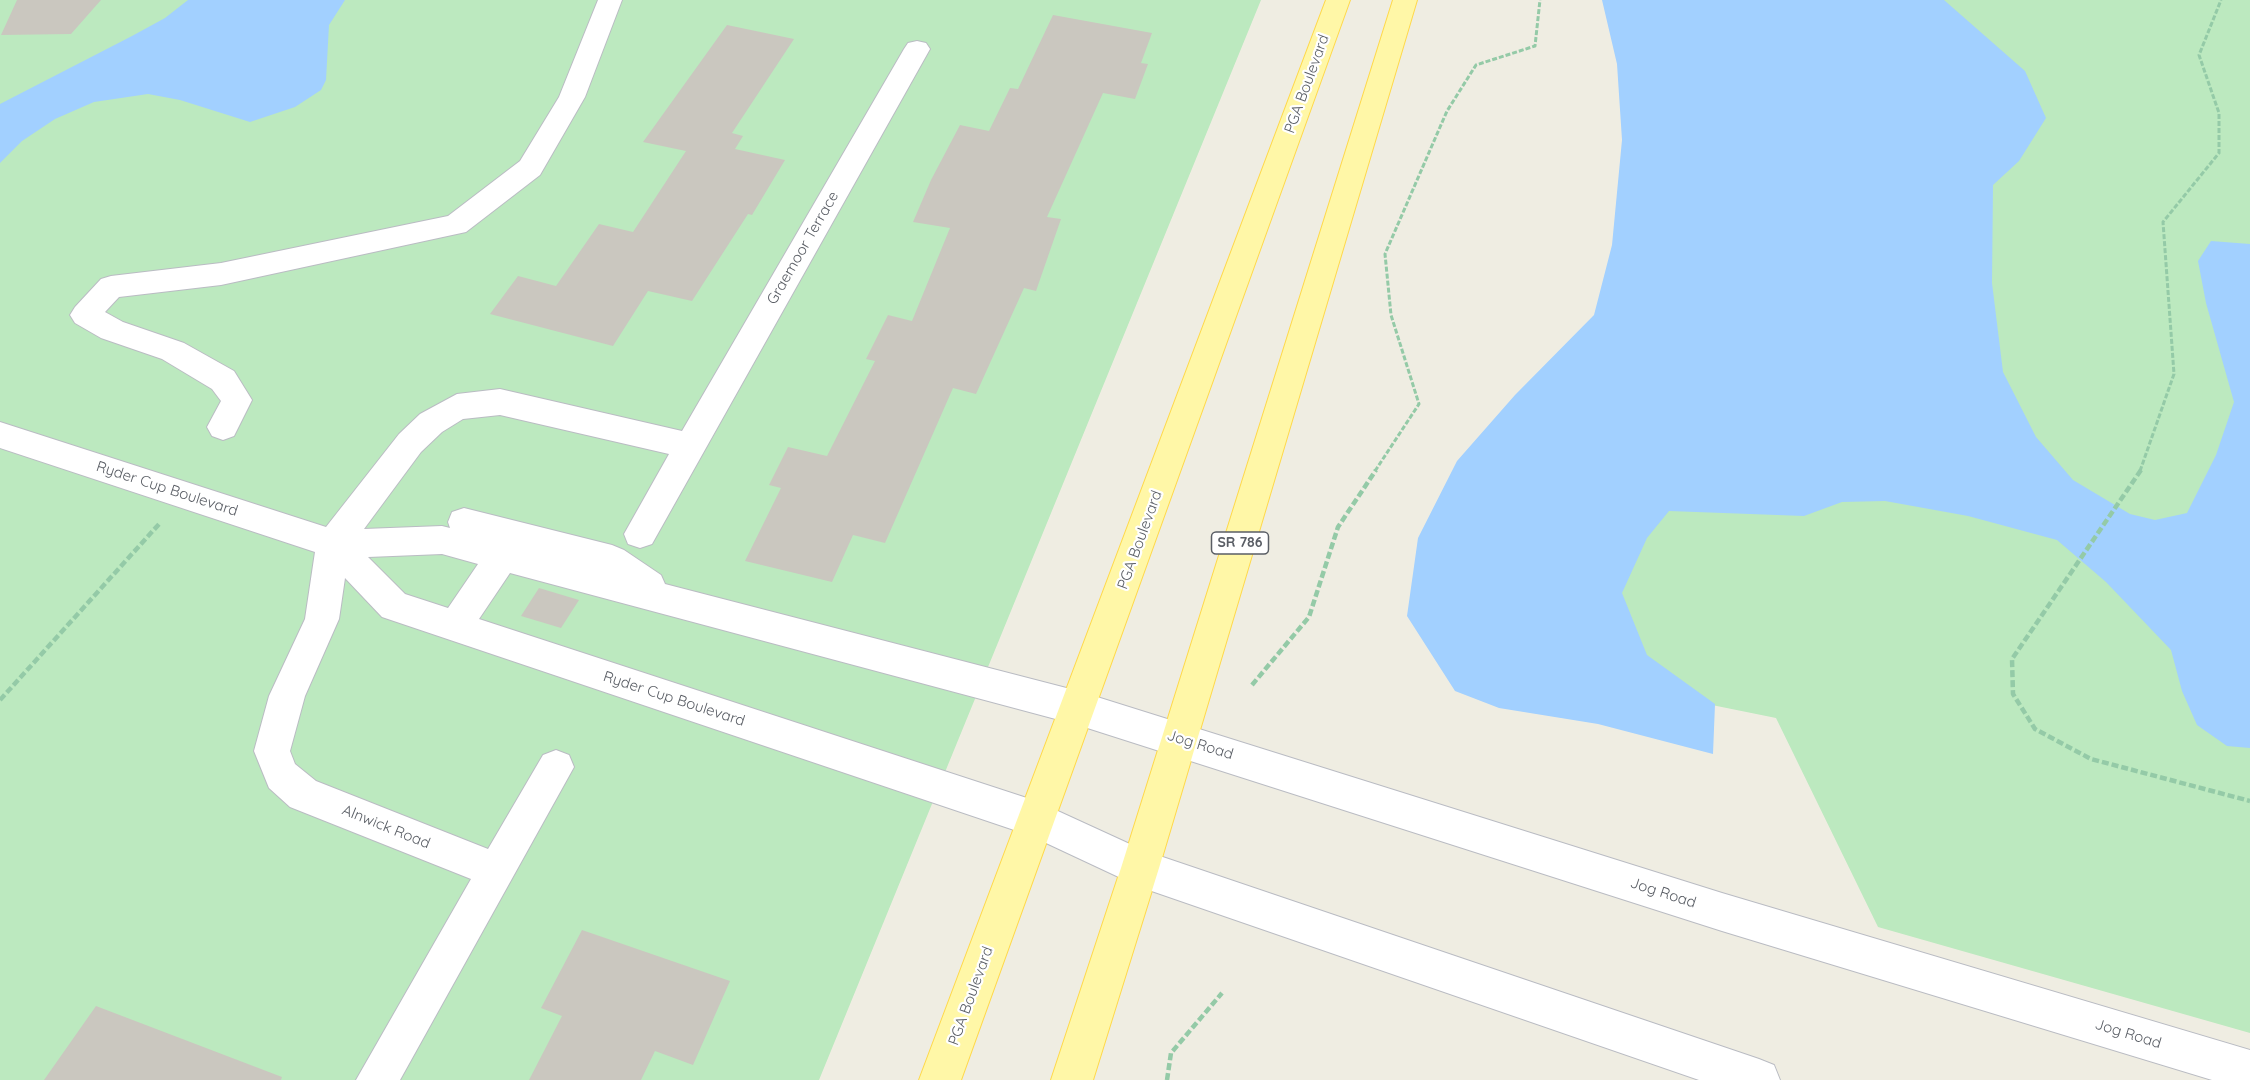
<!DOCTYPE html>
<html>
<head>
<meta charset="utf-8">
<style>
	body { margin:0 }
	canvas { display:block; background:#efede2 }
</style>
</head>
<body>
<canvas width="2250" height="1080"></canvas>
<script>
const ctx = document.querySelector('canvas').getContext('2d');
ctx.lineJoin = 'round';
function fill(path, color) {
  ctx.fillStyle = color;
  ctx.fill(path, 'evenodd');
}
function shape(rows) {
  const path = new Path2D();
  for (const r of rows) {
    path.moveTo(r[0], r[1]);
    for (let i = 2; i < r.length; i += 2) path.lineTo(r[i], r[i + 1]);
  }
  return path;
}
function strokePath(path, color, width, dash) {
  ctx.strokeStyle = color;
  ctx.lineWidth = width;
  ctx.lineCap = dash ? 'butt' : 'round';
  ctx.setLineDash(dash || []);
  ctx.stroke(path);
}
function label(font, color, halo, rows, align = 'center') {
  ctx.font = font + ' Quicksand,sans-serif';
  ctx.lineWidth = 4.5;
  ctx.setLineDash([]);
  ctx.textBaseline = 'middle';
  ctx.strokeStyle = halo;
  ctx.fillStyle = color;
  for (const [text, x, y, turn = 0] of rows) {
    ctx.save();
    ctx.translate(x, y);
    ctx.rotate((+turn || 0) * Math.PI / 180);
    ctx.textAlign = isNaN(turn) ? turn : align;
    if (halo) ctx.strokeText(text, 0, 0);
    ctx.fillText(text, 0, 0);
    ctx.restore();
  }
}
fill(shape([
	[0,0,1261,0,819,1080,0,1080],
	[1716,0,2250,0,2250,1033,1878,927,1776,718,1633,689,1585,539]
]), '#bce9bf');
fill(shape([
	[188,0,345,0,329,25,326,80,321,90,295,107,250,122,180,100,148,94,94,102,55,119,22,141,0,163,0,104,132,36,165,18],
	[1602,0,1944,0,2025,71,2046,118,2019,161,1993,185,1992,283,2003,372,2036,437,2073,480,2130,514,2155,520,2187,513,2216,455,2234,402,2206,303,2198,261,2211,241,2250,244,2250,748,2227,746,2197,725,2182,691,2171,650,2106,582,2057,540,1968,516,1885,501,1842,502,1804,516,1669,511,1647,538,1622,593,1647,655,1715,704,1713,754,1598,724,1499,708,1455,691,1407,616,1418,538,1457,461,1515,395,1594,315,1612,245,1622,140,1617,64]
]), '#a2d0ff');
fill(shape([
	[17,0,101,0,71,34,1,35],
	[1053,15,1152,33,1141,63,1148,64,1135,99,1103,93,1047,217,1061,219,1036,291,1024,288,976,394,953,388,885,543,853,535,832,582,745,561,781,488,769,485,788,447,827,456,875,361,866,359,888,315,912,321,950,228,913,222,931,180,960,125,989,131,1010,88,1018,89],
	[727,25,794,39,732,133,743,136,735,149,785,160,752,215,748,214,692,301,648,291,613,346,490,314,518,276,556,286,599,224,633,232,686,151,643,142],
	[539,588,579,600,561,628,521,616],
	[582,930,730,981,693,1065,655,1051,641,1080,529,1080,562,1016,541,1008],
	[96,1006,282,1077,281,1080,44,1080]
]), '#cac7bf');
const minor = shape([
	[598,0,622,0,585,97,540,175,466,232,221,285,119,297,105,312,123,322,184,343,234,371,252,400,234,436,223,440,212,436,207,427,221,401,212,389,162,359,101,338,75,323,70,315,75,307,101,279,111,276,221,263,448,216,520,161,559,97,598,0],
	[917,41,926,43,930,49,652,544,640,548,628,544,624,534,669,454,500,415,463,419,442,432,421,452,364,529,442,526,450,528,448,522,452,512,464,508,612,545,624,550,661,575,665,584,1078,691,1722,893,2250,1050,2250,1080,2212,1080,1722,931,1078,725,510,573,479,619,1036,801,1145,851,1759,1059,1774,1065,1780,1080,1699,1080,1140,887,1029,835,382,617,345,578,339,619,305,696,290,751,295,764,316,781,488,849,543,755,556,750,569,755,574,767,400,1080,356,1080,471,879,290,807,269,788,254,751,269,696,305,619,315,552,0,448,0,422,326,527,399,434,420,414,457,394,500,389,682,431,904,49,908,43,917,41],
	[442,554,478,564,448,608,405,594,368,557,442,554]
]);
const major = shape([
	[1326,0,1350,0,961,1080,919,1080,1326,0],
	[1393,0,1417,0,1159,868,1093,1080,1051,1080,1121,868,1393,0]
]);
strokePath(minor, '#babcc3', 2);
strokePath(major, '#ffd94b', 2);
strokePath(shape([
	[1375,471,1419,404,1391,315,1385,254,1447,111,1476,65,1535,46,1540,0],
	[2140,471,2174,374,2163,222,2219,153,2219,113,2199,55,2221,0]
]), '#94caa7', 3, [5, 2]);
strokePath(shape([
	[2141,470,2012,659,2013,694,2035,729,2091,759,2250,801],
	[1252,685,1309,617,1338,527,1376,470],
	[0,700,160,523],
	[1167,1080,1171,1053,1222,993]
]), '#94caa7', 4.5, [7, 3]);
fill(minor, '#fff');
fill(major, '#fff7a7');
for (const [x, y, w] of [
	[1240,543,57]
]) {
  const box = new Path2D();
  box.roundRect(x - w / 2, y - 11, w, 22, 4.5);
  ctx.fillStyle = '#fff';
  ctx.fill(box);
  strokePath(box, '#5a5e65', 1.5);
}
label('bold 14px', '#5a5e65', null, [
	["SR 786",1240,543]
]);
label('15px', '#5a5e65', '#fff', [
	["PGA Boulevard",1307,84,-70],
	["Graemoor Terrace",803,248,-60],
	["Ryder Cup Boulevard",167,489,18],
	["PGA Boulevard",1140,540,-70],
	["Ryder Cup Boulevard",674,699,18],
	["Jog Road",1200,745,17],
	["Alnwick Road",386,827,22],
	["Jog Road",1663,893,18],
	["PGA Boulevard",971,996,-70],
	["Jog Road",2128,1034,17]
]);
</script>
</body>
</html>
